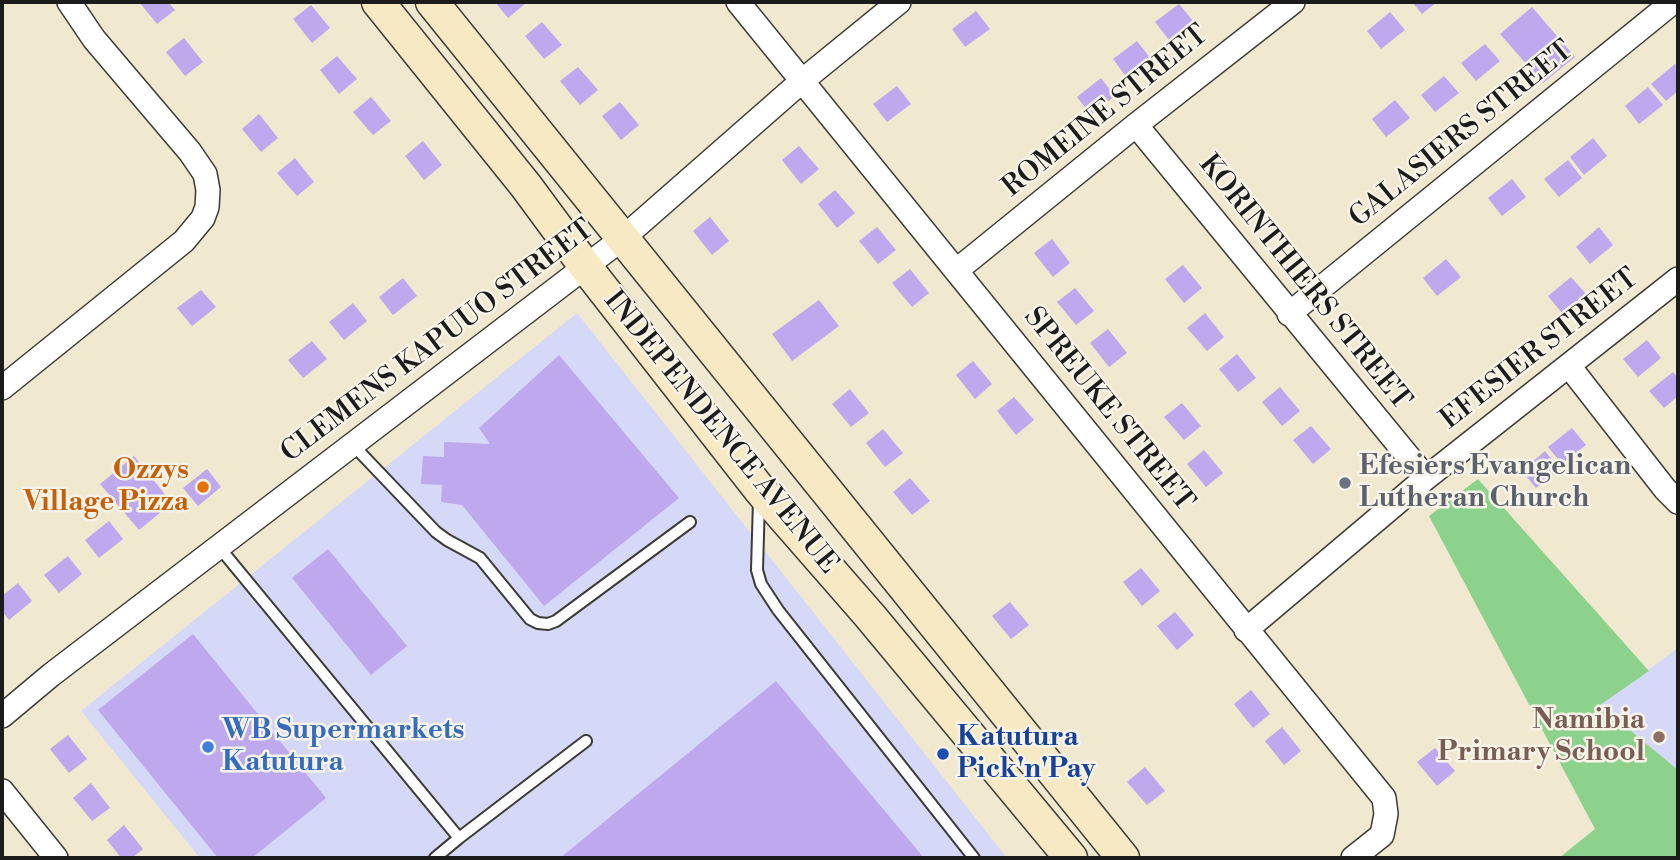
<!DOCTYPE html>
<html>
<head>
<meta charset="utf-8">
<style>
	body { margin:0 }
	#map { position:relative; width:1680px; height:860px; overflow:hidden; background:#f0e8cf; font-family:"Libre Bodoni",serif }
	canvas { display:block }
	.frame { position:absolute; inset:0; border:4px solid #1c1c1c; pointer-events:none }
</style>
</head>
<body>
<div id="map">
<canvas width="1680" height="860"></canvas>
<div class="frame"></div>
</div>
<script>
const ctx = document.querySelector('canvas').getContext('2d');
ctx.lineJoin = 'round';
function fill(path, color) {
  ctx.fillStyle = color;
  ctx.fill(path, 'evenodd');
}
function shape(rows) {
  const path = new Path2D();
  for (const r of rows) {
    path.moveTo(r[0], r[1]);
    for (let i = 2; i < r.length; i += 2) path.lineTo(r[i], r[i + 1]);
  }
  return path;
}
function strokePath(path, color, width, dash) {
  ctx.strokeStyle = color;
  ctx.lineWidth = width;
  ctx.lineCap = dash ? 'butt' : 'round';
  ctx.setLineDash(dash || []);
  ctx.stroke(path);
}
function label(font, color, halo, rows, align = 'center') {
  ctx.font = font + ' "Libre Bodoni",serif';
  ctx.lineWidth = 5;
  ctx.setLineDash([]);
  ctx.textBaseline = 'middle';
  ctx.strokeStyle = halo;
  ctx.fillStyle = color;
  for (const [text, x, y, turn = 0] of rows) {
    ctx.save();
    ctx.translate(x, y);
    ctx.rotate((+turn || 0) * Math.PI / 180);
    ctx.textAlign = isNaN(turn) ? turn : align;
    if (halo) ctx.strokeText(text, 0, 0);
    ctx.fillText(text, 0, 0);
    ctx.restore();
  }
}
fill(shape([
	[577,313,1007,858,200,858,81,711],
	[1678,648,1678,770,1600,705]
]), '#d6d8f8');
fill(shape([
	[1478,479,1649,671,1600,705,1678,770,1678,858,1559,858,1595,829,1429,516]
]), '#8dd28c');
fill(shape([
	[139,2,168,2,175,10,157,24],
	[495,2,524,2,526,3,508,18],
	[1412,2,1437,2,1422,14],
	[1179,4,1193,21,1169,40,1155,22],
	[311,5,330,28,312,43,293,19],
	[1532,7,1575,57,1543,83,1500,34],
	[976,11,990,29,965,47,952,29],
	[1390,12,1405,30,1381,49,1367,31],
	[542,22,562,45,544,59,525,36],
	[184,38,203,62,185,76,166,52],
	[1137,41,1151,59,1127,78,1113,59],
	[1485,44,1500,61,1476,81,1461,63],
	[337,56,357,79,339,94,320,70],
	[1675,64,1678,69,1678,91,1666,101,1651,84],
	[578,67,598,90,580,105,560,81],
	[1444,76,1459,93,1435,112,1421,95],
	[1101,78,1115,96,1091,115,1077,97],
	[897,86,911,104,887,122,873,104],
	[1648,87,1663,105,1639,124,1625,106],
	[371,97,391,121,373,135,353,112],
	[1395,100,1410,118,1386,137,1372,119],
	[620,102,639,125,621,140,602,116],
	[259,114,278,138,261,152,242,129],
	[1593,138,1607,156,1584,175,1570,157],
	[423,141,442,165,424,180,405,156],
	[799,146,819,169,801,184,782,160],
	[295,158,314,182,297,196,277,173],
	[1568,160,1582,178,1559,197,1544,179],
	[1512,179,1526,197,1502,216,1488,198],
	[835,190,855,213,837,228,818,204],
	[710,217,729,241,712,255,693,231],
	[877,227,896,250,878,264,859,241],
	[1599,227,1613,245,1590,264,1576,247],
	[1052,239,1070,263,1053,277,1034,253],
	[1446,259,1461,277,1437,296,1423,278],
	[1183,265,1202,288,1184,303,1165,279],
	[910,269,929,293,912,307,892,283],
	[1571,277,1586,294,1562,313,1548,296],
	[403,278,417,296,393,315,379,297],
	[1075,288,1094,311,1076,325,1057,302],
	[201,290,216,307,192,326,177,308],
	[819,300,839,326,792,361,772,334],
	[353,303,367,321,344,340,329,322],
	[1205,313,1224,337,1207,351,1187,328],
	[1108,329,1127,353,1109,367,1090,343],
	[1647,340,1661,358,1638,377,1623,359],
	[312,341,327,359,303,378,288,360],
	[1237,354,1256,378,1238,392,1219,369],
	[559,355,679,498,544,606,462,505,441,502,442,485,421,484,423,456,444,457,444,442,490,444,479,428],
	[973,361,992,384,975,399,956,375],
	[1673,372,1678,378,1678,396,1664,408,1649,391],
	[1280,387,1300,411,1282,426,1262,402],
	[850,389,869,413,851,427,832,404],
	[1014,397,1034,420,1016,435,997,411],
	[1182,403,1201,426,1184,440,1164,417],
	[1311,426,1331,449,1313,464,1293,440],
	[1572,428,1586,445,1562,464,1548,447],
	[883,429,903,453,885,467,866,443],
	[1204,450,1223,473,1206,487,1187,464],
	[1545,451,1560,469,1536,488,1522,471],
	[134,456,172,503,139,530,100,484],
	[207,469,221,487,198,506,183,488],
	[910,478,930,501,912,515,893,492],
	[109,521,123,539,99,558,85,540],
	[328,549,407,646,371,675,292,578],
	[68,556,82,574,59,593,44,575],
	[1141,568,1160,591,1142,606,1123,582],
	[18,583,32,601,9,620,2,611,2,596],
	[1010,602,1029,625,1011,639,992,616],
	[1175,612,1194,635,1177,650,1157,626],
	[193,634,326,798,252,858,218,858,98,710],
	[776,681,924,858,560,858],
	[1251,690,1270,714,1253,728,1234,704],
	[1282,727,1301,751,1284,765,1265,741],
	[68,735,87,759,69,773,50,749],
	[1435,748,1455,771,1437,786,1417,762],
	[1145,767,1165,791,1147,805,1127,782],
	[91,783,110,808,92,821,73,798],
	[124,825,143,849,132,858,121,858,107,840]
]), '#bea9ee');
const lane = shape([
	[352,444,436,532,447,540,480,558,530,619,538,623,548,624,556,621,690,522],
	[759,500,757,570,761,584,778,610,974,858],
	[219,547,459,838,435,858],
	[459,838,586,741]
]);
const street = shape([
	[738,2,1384,798,1386,814,1382,835,1353,858],
	[1136,125,1426,478],
	[957,270,1136,125,1293,2],
	[1289,314,1673,2],
	[1569,366,1665,489,1678,502],
	[2,388,184,241,203,218,207,207,208,190,205,174,190,152,94,39,69,2],
	[1246,630,1426,478,1678,279],
	[2,716,51,675,623,238,802,81,899,2],
	[2,791,56,858]
]);
const secondary = shape([
	[378,2,526,186,585,266,760,490,870,616,1071,858],
	[432,2,1123,858]
]);
strokePath(lane, '#3c3b37', 14);
strokePath(street, '#3c3b37', 26);
strokePath(secondary, '#3c3b37', 35);
strokePath(lane, '#fff', 10);
strokePath(street, '#fff', 23);
strokePath(secondary, '#f6e9c3', 32);
for (const [x, y, r, color] of [
	[1345,483,7,"#6b7280"],
	[203,487,7,"#e8710a"],
	[1659,737,7,"#8d6e63"],
	[208,747,7,"#3f7fe0"],
	[943,754,7,"#1a4fb4"]
]) {
  const dot = new Path2D();
  dot.arc(x, y, r, 0, 2 * Math.PI);
  ctx.fillStyle = color;
  ctx.fill(dot);
  strokePath(dot, '#f7f3e8', 2.5);
}
label('28px', '#1c1c1c', '#f7f3e8', [
	["ROMEINE STREET",1106,112,-39],
	["GALASIERS STREET",1462,135,-39],
	["KORINTHIERS STREET",1304,283,51],
	["CLEMENS KAPUUO STREET",438,342,-37],
	["EFESIER STREET",1540,350,-38],
	["SPREUKE STREET",1108,410,51],
	["INDEPENDENCE AVENUE",720,433,51]
]);
label('bold 28px', '#5b616d', '#f7f3e8', [
	["Efesiers Evangelican",1359,467],
	["Lutheran Church",1359,499]
], 'left');
label('bold 28px', '#c56008', '#f7f3e8', [
	["Ozzys",189,471],
	["Village Pizza",189,503]
], 'right');
label('bold 28px', '#785e54', '#f7f3e8', [
	["Namibia",1645,721],
	["Primary School",1645,753]
], 'right');
label('bold 28px', '#366cbe', '#f7f3e8', [
	["WB Supermarkets",222,731],
	["Katutura",222,763]
], 'left');
label('bold 28px', '#164399', '#f7f3e8', [
	["Katutura",957,738],
	["Pick'n'Pay",957,770]
], 'left');
</script>
</body>
</html>
